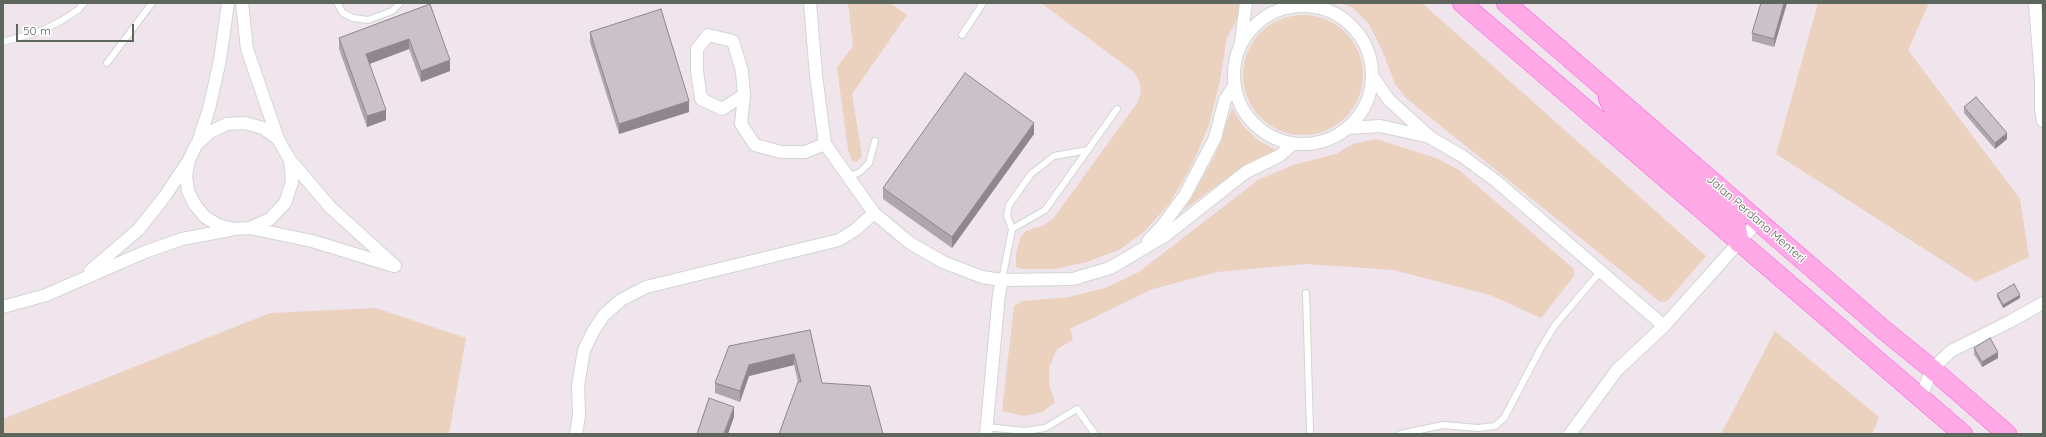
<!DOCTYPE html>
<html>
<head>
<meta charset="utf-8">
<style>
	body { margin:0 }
	#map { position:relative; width:2046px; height:437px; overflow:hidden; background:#f0e4ed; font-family:Quicksand,sans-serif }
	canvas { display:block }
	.frame { position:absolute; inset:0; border:4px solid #5c665c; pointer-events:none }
	.scale { position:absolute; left:16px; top:24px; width:118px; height:18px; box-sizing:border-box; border:2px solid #5c665c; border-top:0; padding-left:5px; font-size:12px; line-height:14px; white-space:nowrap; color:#5c665c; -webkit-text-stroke:3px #fff; paint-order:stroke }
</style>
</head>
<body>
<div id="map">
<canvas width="2046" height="437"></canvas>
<div class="frame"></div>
<div class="scale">50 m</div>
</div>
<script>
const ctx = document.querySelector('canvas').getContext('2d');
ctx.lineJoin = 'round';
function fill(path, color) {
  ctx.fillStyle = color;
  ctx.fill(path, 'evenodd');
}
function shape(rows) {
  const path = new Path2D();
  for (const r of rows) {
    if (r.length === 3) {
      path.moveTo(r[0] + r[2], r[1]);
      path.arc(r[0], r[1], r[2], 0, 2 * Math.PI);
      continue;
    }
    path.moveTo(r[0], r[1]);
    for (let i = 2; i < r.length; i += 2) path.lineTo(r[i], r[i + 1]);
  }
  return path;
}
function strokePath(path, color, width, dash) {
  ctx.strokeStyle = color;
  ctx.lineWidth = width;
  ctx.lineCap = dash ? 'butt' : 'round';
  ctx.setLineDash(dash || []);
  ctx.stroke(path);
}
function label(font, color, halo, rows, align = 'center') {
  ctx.font = font + ' Quicksand,sans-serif';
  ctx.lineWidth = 3;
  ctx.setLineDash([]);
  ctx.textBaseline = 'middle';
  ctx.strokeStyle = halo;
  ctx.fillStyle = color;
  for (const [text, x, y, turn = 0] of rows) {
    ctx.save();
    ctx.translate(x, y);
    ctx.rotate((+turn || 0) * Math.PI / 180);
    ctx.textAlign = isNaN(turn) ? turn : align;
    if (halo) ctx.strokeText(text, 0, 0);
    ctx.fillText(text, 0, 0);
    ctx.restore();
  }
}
fill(shape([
	[848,3,890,3,907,15,852,94,862,156,857,162,852,161,848,150,837,67,853,46],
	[1041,3,1239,3,1240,9,1236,22,1227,37,1220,81,1209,125,1192,165,1169,204,1144,232,1119,250,1087,262,1055,269,1021,269,1016,267,1016,253,1021,236,1026,231,1044,225,1053,219,1137,103,1141,92,1139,81,1134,72],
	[1341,3,1422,3,1706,256,1669,299,1665,302,1659,301,1406,98,1395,84,1382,50,1369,24,1353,8],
	[1818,3,1929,3,1908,50,2020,199,2029,257,1976,282,1776,154],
	[1303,75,60],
	[1232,108,1243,126,1259,141,1276,150,1246,164,1185,209,1215,155],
	[1376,139,1436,158,1459,170,1574,269,1574,276,1541,318,1490,295,1393,270,1306,264,1217,272,1153,289,1070,329,1073,340,1057,349,1049,368,1049,385,1055,402,1043,412,1024,416,1002,411,1014,306,1023,301,1069,297,1105,288,1139,272,1258,180,1293,165,1336,154,1353,144],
	[376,308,466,338,449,434,3,434,3,419,270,313],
	[1775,331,1879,417,1872,434,1721,434]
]), '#ead2bf');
const service = shape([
	[337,3,343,13,353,18,368,20,392,11,400,3],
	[962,35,983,3],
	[3,42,41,31,61,21,78,10,84,3],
	[107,63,152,3],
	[849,177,860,172,869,163,875,141],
	[1012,229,1007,216,1009,205,1031,174,1054,156,1088,150],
	[1002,280,1012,229,1045,210,1117,109],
	[1306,293,1310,430],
	[986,427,1025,431,1045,428,1077,409,1095,434],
	[1400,434,1443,425,1478,428,1495,426,1504,418,1541,348,1555,325,1600,272]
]);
const minor = shape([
	[242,3,247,49,278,139],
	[810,3,816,75,825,144,874,213,910,243,943,262,982,277,1002,280,1073,279,1110,268,1166,235,1246,172,1279,156,1293,144],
	[2035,3,2041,80,2041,108,2043,121],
	[1303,75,69],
	[1241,42,1246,3],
	[1373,77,1389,100,1431,138,1462,156,1496,181,1664,326],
	[744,95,722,109,701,99,697,71,697,49,708,35,733,41,742,71,744,95,741,124,755,145,781,152,805,152,825,144],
	[1348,128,1380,126,1430,137],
	[198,142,209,109,220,60,228,3],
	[290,160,292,182,285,203,270,219,250,228,233,229,218,225,205,217,195,205,188,191,186,175,189,160,196,145,210,132,227,124,245,123,263,128,278,139,290,160,330,207,395,266],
	[250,228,312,241,394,266],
	[1148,241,1163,225,1185,195,1215,138,1225,100,1234,86],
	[90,271,139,229,165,196,187,163],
	[3,307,46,295,145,252,182,239,230,230],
	[1921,397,1932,369,1951,351,2009,322,2043,303],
	[576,434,579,415,578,386,584,350,594,330,604,315,621,300,646,287,839,240,855,230,874,213],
	[986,434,999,294,1002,280],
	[1570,434,1617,370,1664,326,1758,221]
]);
const primary = shape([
	[1462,3,1963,434],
	[1506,3,1885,331,1932,369,2007,434],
	[1608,98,1616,115,1735,219,1739,243]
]);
strokePath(service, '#d0d7d1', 8);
strokePath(minor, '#d0d7d1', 14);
strokePath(primary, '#fe4fe0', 20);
strokePath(service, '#fff', 6);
strokePath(minor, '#fff', 12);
strokePath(primary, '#ffaae6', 19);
fill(shape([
	[1787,3,1774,47,1752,41,1752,33],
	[430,4,450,71,421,82,409,49,370,64,386,120,367,127,339,49,339,38],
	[590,32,689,112,619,134,590,42],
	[1964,107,2007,139,1995,149,1964,113],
	[1034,134,952,248,883,199,883,188],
	[1997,294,2020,298,2003,308,1997,297],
	[810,330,822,383,798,382,794,365,749,376,740,402,715,393,715,383],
	[1974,348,1998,358,1982,367,1974,354]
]), '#afa6ad');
fill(shape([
	[1784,3,1787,3,1774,47,1774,39],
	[409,39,409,49,366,65,366,54],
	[450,60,450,71,421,82,421,71],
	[689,101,689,112,619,134,619,124],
	[386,110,386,120,367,127,367,116],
	[1034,123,1034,134,952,248,952,237],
	[2007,133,2007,139,1995,149,1995,143],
	[2020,295,2020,298,2003,308,2003,305],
	[1998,352,1998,358,1982,367,1982,362],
	[794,354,794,365,749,376,740,402,740,391,749,365],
	[734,407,734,417,728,434,724,434]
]), '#8e878d');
const building = shape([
	[1761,3,1784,3,1774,39,1752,33,1761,3],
	[430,4,450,60,421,71,409,39,366,54,386,110,367,116,339,38,430,4],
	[661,9,689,101,619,124,590,32,661,9],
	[965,73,1034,123,952,237,883,188,965,73],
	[1976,97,2007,133,1995,143,1964,107,1976,97],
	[2014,284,2020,295,2003,305,1997,294,2014,284],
	[810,330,822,383,870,386,883,434,779,434,798,382,801,382,794,354,749,365,740,391,715,383,729,346,810,330],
	[1990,338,1998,352,1982,362,1974,348,1990,338],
	[709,398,734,407,724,433,725,434,697,434,709,398]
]);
fill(building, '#cbc1c9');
strokePath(building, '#8e878d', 1);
label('12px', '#5c665c', '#fff', [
	["Jalan Perdana Menteri",1756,219,41]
]);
</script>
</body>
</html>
